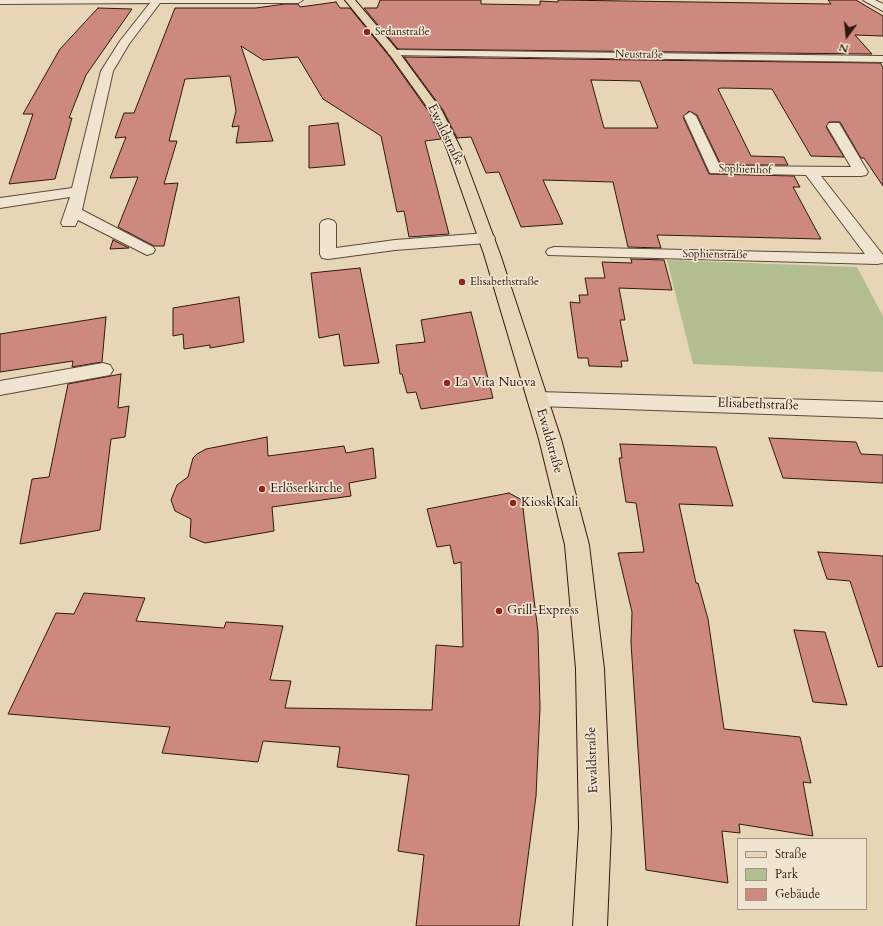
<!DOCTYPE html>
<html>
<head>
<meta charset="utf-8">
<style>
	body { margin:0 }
	#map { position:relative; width:883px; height:926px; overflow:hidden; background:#e7d6b6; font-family:Cardo,serif }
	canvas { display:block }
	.legend { position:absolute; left:737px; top:838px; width:130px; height:72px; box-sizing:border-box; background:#efe4d0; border:1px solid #a39283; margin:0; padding:5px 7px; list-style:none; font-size:12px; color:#31180f }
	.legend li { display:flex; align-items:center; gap:8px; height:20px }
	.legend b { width:20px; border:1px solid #a39283 }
	.north { position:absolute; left:827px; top:16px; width:40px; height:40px; -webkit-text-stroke:3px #efe4d0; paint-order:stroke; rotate:195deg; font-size:11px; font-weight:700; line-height:16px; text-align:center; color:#31180f }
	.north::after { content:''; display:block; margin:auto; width:14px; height:18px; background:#31180f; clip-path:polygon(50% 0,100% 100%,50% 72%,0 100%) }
</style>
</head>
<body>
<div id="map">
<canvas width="883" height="926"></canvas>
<ul class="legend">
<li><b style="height:5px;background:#e7d6b6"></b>Straße</li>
<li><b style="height:11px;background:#b3be90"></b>Park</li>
<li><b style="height:11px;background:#cd897d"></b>Gebäude</li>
</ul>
<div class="north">N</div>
</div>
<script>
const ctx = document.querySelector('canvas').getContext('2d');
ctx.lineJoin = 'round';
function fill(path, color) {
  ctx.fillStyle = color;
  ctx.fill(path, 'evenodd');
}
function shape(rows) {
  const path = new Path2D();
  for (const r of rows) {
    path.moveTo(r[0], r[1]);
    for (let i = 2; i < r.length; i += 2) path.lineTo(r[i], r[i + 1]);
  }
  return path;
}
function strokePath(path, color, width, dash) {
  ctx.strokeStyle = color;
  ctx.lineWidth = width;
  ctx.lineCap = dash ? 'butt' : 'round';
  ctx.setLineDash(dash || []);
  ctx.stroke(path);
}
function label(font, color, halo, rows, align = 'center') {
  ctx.font = font + ' Cardo,serif';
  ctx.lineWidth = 3.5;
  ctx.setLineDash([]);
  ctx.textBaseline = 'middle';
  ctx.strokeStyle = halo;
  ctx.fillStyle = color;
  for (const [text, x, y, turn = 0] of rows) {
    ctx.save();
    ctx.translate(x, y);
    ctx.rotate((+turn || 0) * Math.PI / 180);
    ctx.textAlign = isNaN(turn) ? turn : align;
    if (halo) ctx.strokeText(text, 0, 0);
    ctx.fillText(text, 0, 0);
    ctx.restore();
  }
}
fill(shape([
	[667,260,857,267,883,316,883,372,693,364]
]), '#b3be90');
const building = shape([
	[380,0,481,0,481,4,540,5,540,1,558,2,558,0,831,4,828,0,856,0,883,16,883,36,855,35,872,54,398,49,364,8,377,8,380,0],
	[336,2,340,8,350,8,389,56,429,112,441,139,425,141,449,234,409,237,404,211,397,212,381,136,323,99,298,57,263,60,241,46,273,141,236,143,239,126,232,127,236,111,230,76,185,79,169,141,177,141,164,184,178,183,164,246,154,246,118,227,138,177,110,178,126,137,115,138,124,113,134,113,175,8,256,8,285,4,298,4,300,7,336,2],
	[98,8,132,9,86,75,69,118,72,118,55,179,9,184,33,114,23,114,60,49,98,8],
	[404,57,880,63,883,67,883,186,864,158,861,158,840,122,829,122,826,127,844,157,811,156,772,89,721,88,718,89,751,156,784,157,788,165,721,165,697,115,689,111,683,117,709,174,794,176,800,187,793,187,821,239,657,235,661,248,628,247,613,182,543,180,563,224,521,227,499,172,486,173,471,137,457,138,443,110,404,57],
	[591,80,640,81,658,128,604,128,591,80],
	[338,123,345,165,309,168,309,126,338,123],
	[113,240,129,248,110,249,113,240],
	[631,259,664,260,672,290,619,288,625,320,620,320,628,361,621,361,622,367,589,366,588,358,578,358,570,302,580,303,579,295,588,295,585,278,605,278,602,262,632,263,631,259],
	[360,268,379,363,344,366,339,334,319,338,311,273,360,268],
	[239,297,244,342,210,348,210,345,184,349,183,334,173,336,173,308,239,297],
	[471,312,493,398,421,409,416,392,407,393,402,374,400,374,396,345,425,342,421,320,471,312],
	[106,317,102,362,72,367,73,361,0,372,0,334,106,317],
	[121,374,118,408,129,406,125,437,111,439,100,530,20,544,32,479,49,477,68,384,121,374],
	[267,437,268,456,344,446,346,453,373,448,376,478,349,483,351,496,272,507,274,531,205,543,190,537,191,519,175,511,171,500,177,485,188,477,193,458,197,454,206,449,267,437],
	[769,438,856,442,861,454,883,455,883,483,783,478,769,438],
	[620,444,716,447,733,506,679,504,696,583,698,583,708,619,724,729,800,737,811,783,803,782,813,836,739,824,740,833,722,831,728,883,646,870,631,643,632,612,618,553,644,552,636,503,626,502,619,458,622,458,620,444],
	[509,493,522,500,538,632,540,708,536,796,519,926,416,926,424,855,398,851,409,775,337,767,340,747,263,741,258,762,162,753,170,727,8,714,56,613,74,614,84,593,145,598,136,621,224,628,226,622,283,626,270,680,291,681,285,708,432,710,436,645,463,647,461,562,454,564,450,545,437,547,427,509,509,493],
	[818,552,883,556,883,666,878,667,850,581,827,579,818,552],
	[794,630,825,632,847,705,813,702,794,630]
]);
fill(building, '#cd897d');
strokePath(building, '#31180f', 1);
const minor = shape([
	[0,0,303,0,298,3,160,3,129,44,113,71,82,210,153,247,155,250,153,253,147,255,78,220,75,226,63,226,61,223,70,197,0,208,0,198,72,188,101,71,120,41,150,3,0,4,0,0],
	[863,0,875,0,883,4,883,11,863,0],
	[394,50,883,56,883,62,390,55,388,53,390,51,394,50],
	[690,112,696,116,720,166,851,167,827,126,829,123,839,123,868,172,866,175,861,176,821,176,883,255,883,263,877,264,548,255,546,252,548,249,554,247,865,254,806,175,710,173,684,116,690,112],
	[328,219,334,221,336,224,336,248,395,240,487,233,493,235,495,238,493,241,487,243,395,250,328,259,322,258,320,254,320,224,322,221,328,219],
	[103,363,110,365,113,370,110,375,0,395,0,381,103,363],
	[538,392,883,402,883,418,538,406,531,404,528,399,531,394,538,392]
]);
const major = shape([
	[345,0,355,0,398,51,442,111,461,149,500,254,561,439,589,545,604,669,611,828,607,926,573,926,579,828,576,669,565,545,539,439,484,254,447,149,430,111,390,55,345,0]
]);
strokePath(minor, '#5e4839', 2);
strokePath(major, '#31180f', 2);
fill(minor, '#efe4d0');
fill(major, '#e7d6b6');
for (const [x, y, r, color] of [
	[367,32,4,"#8f2418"],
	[462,282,4,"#8f2418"],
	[447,383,4,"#8f2418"],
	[262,489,4,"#8f2418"],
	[513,503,4,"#8f2418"],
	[499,611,4,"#8f2418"]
]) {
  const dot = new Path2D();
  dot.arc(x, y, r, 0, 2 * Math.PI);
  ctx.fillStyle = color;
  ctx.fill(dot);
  strokePath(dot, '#efe4d0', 1.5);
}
label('11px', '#31180f', '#efe4d0', [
	["Sedanstraße",375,32],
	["Elisabethstraße",470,282]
], 'left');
label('11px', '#31180f', '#efe4d0', [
	["Neustraße",639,55,1],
	["Sophienhof",745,170,2],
	["Sophienstraße",715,255,1]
]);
label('13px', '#31180f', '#efe4d0', [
	["Ewaldstraße",445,135,64],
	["Elisabethstraße",758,405,2],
	["Ewaldstraße",549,441,74],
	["Ewaldstraße",593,760,-92]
]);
label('13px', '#31180f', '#efe4d0', [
	["La Vita Nuova",455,383],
	["Erlöserkirche",270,489],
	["Kiosk Kali",521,503],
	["Grill-Express",507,611]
], 'left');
</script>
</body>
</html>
